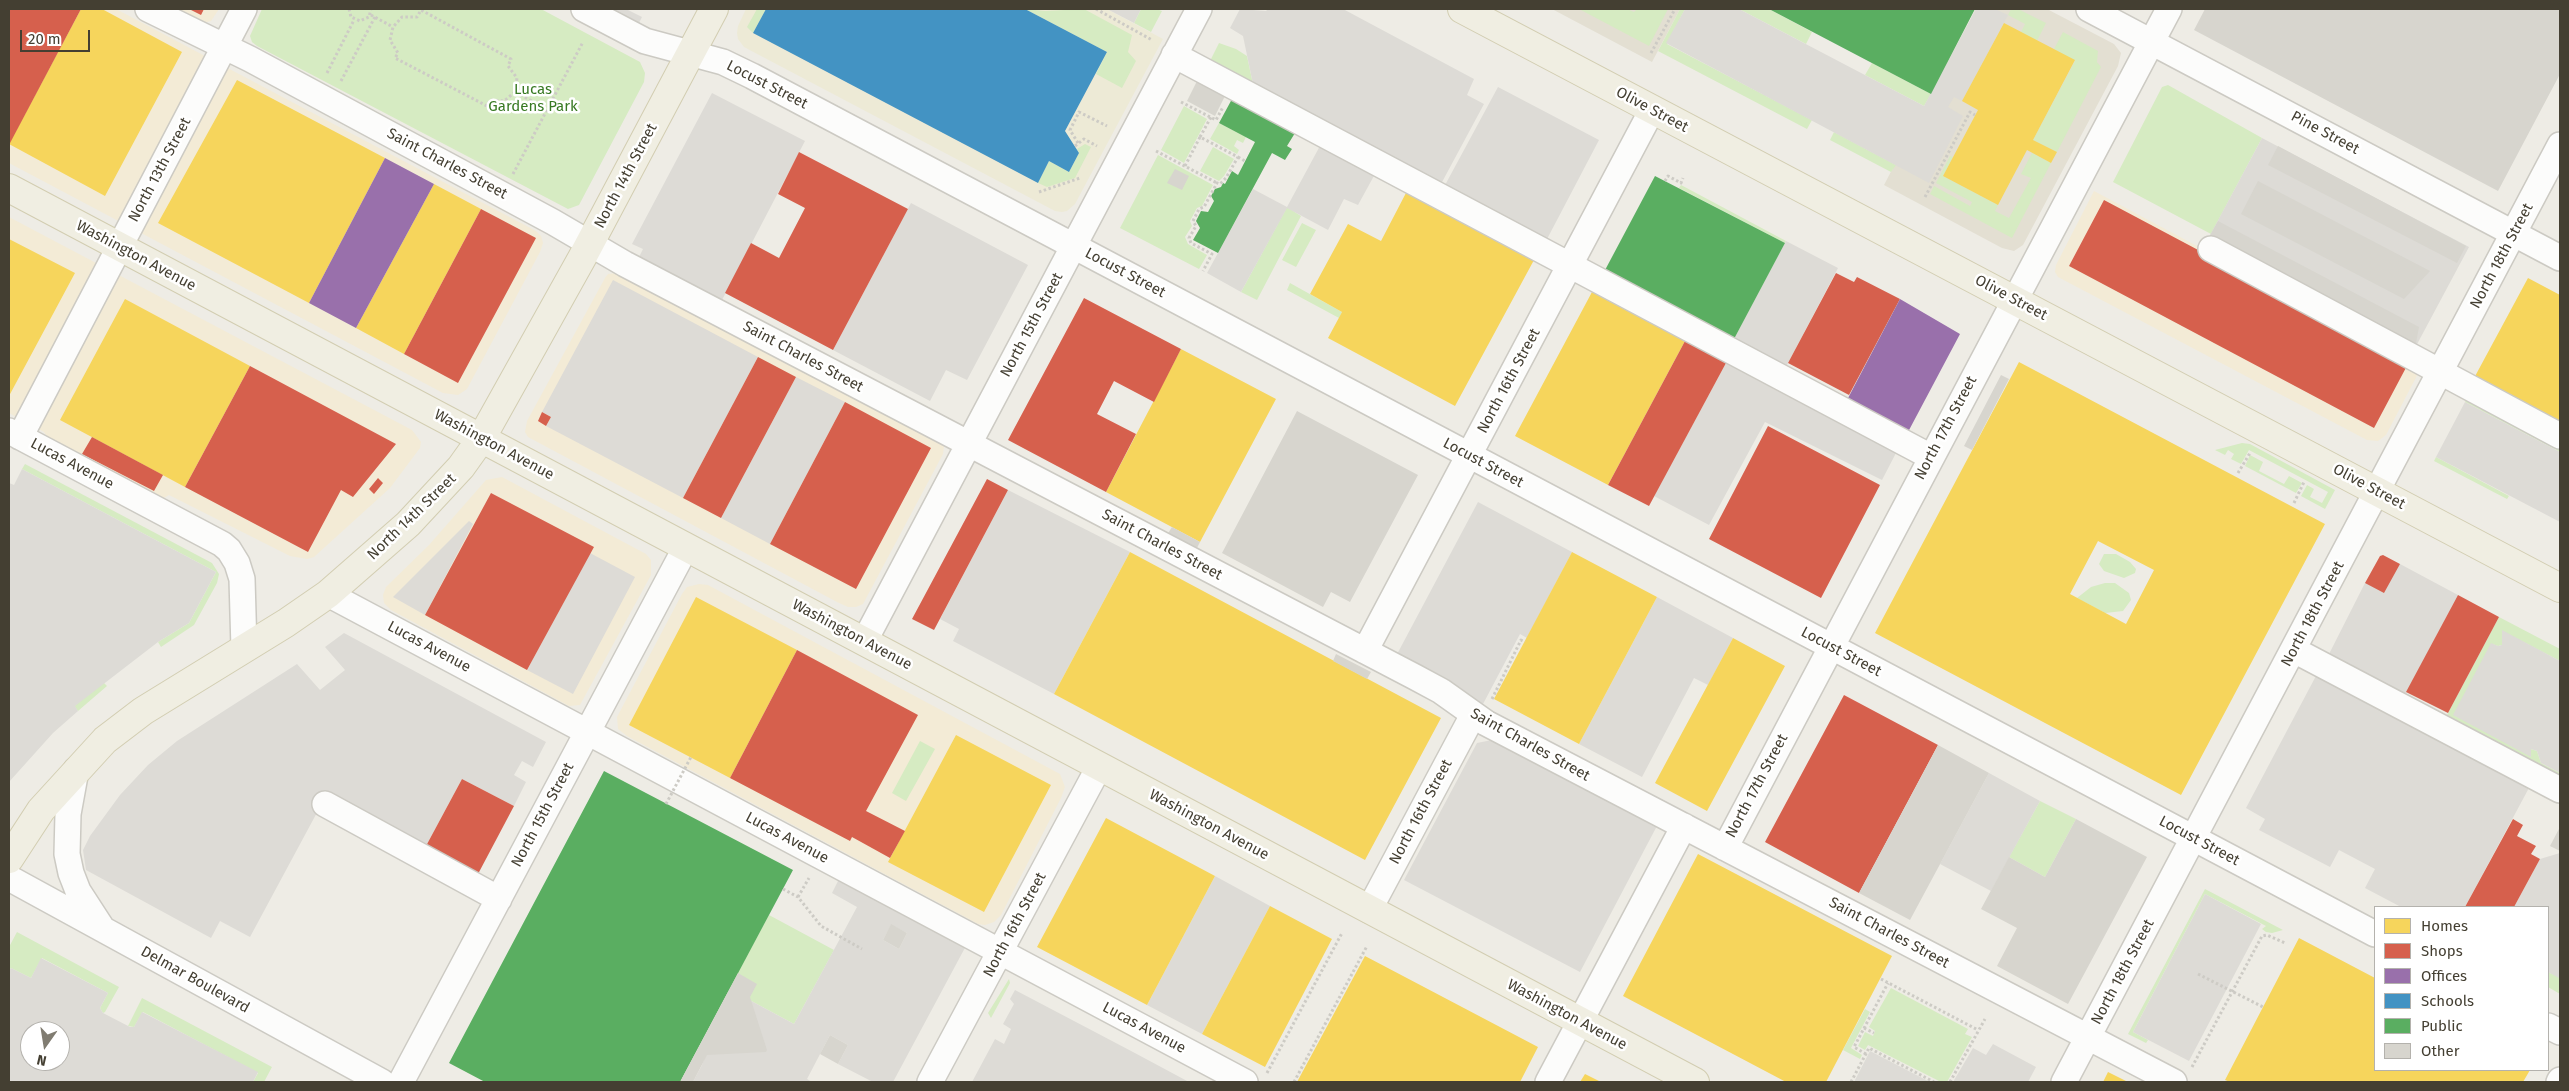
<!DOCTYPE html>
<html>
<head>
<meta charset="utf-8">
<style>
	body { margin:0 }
	#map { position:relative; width:2569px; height:1091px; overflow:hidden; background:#eeece5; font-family:"Fira Sans",sans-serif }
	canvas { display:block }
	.frame { position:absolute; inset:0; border:10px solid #443f32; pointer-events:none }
	.legend { position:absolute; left:2374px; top:906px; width:175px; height:165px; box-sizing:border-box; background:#fff; border:1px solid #b4b2ad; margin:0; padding:6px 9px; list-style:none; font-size:15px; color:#443f32 }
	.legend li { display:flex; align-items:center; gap:10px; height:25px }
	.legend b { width:25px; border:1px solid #b4b2ad }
	.north { position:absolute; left:20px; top:1021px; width:50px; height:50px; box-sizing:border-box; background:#fff; border:1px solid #b4b2ad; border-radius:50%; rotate:193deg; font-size:14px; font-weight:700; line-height:20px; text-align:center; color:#443f32 }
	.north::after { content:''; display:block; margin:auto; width:18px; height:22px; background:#807c71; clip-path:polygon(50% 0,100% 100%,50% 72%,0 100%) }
	.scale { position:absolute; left:20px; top:30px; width:70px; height:22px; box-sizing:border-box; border:2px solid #443f32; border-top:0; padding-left:6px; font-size:15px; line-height:18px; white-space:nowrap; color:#443f32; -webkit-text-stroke:4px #fff; paint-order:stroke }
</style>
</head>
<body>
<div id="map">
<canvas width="2569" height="1091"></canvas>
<div class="frame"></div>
<ul class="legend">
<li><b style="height:14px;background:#f6d55c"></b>Homes</li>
<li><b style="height:14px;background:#d6604d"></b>Shops</li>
<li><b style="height:14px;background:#9970ab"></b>Offices</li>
<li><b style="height:14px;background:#4393c3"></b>Schools</li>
<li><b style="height:14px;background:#5aae61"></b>Public</li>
<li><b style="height:14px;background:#d7d5ce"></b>Other</li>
</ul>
<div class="north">N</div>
<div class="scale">20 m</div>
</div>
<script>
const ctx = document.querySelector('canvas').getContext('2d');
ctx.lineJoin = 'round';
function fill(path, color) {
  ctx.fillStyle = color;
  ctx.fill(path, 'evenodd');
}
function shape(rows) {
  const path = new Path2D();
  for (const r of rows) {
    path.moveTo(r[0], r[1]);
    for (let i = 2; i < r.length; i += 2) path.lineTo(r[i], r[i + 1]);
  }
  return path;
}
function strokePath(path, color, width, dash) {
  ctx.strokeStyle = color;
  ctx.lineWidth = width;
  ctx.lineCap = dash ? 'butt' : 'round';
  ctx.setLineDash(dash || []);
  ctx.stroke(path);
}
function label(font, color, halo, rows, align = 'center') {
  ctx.font = font + ' "Fira Sans",sans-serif';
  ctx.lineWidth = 5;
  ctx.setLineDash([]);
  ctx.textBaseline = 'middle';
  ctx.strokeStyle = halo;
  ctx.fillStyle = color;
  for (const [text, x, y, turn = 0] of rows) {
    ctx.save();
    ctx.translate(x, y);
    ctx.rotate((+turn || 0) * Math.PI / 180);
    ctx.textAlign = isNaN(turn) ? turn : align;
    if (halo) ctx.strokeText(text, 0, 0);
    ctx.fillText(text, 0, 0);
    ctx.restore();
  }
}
fill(shape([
	[1552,9,1680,9,1652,62],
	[1976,9,2047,9,2114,44,2121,53,2118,66,2023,245,2014,251,2002,248,1884,185]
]), '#e3dfd2');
fill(shape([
	[9,9,116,9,536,231,541,236,543,243,540,252,467,389,458,395,443,393,9,163],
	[174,9,219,9,211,21,203,23],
	[2094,191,2422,366,2386,435,2378,441,2367,440,2058,277,2055,272,2056,265],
	[9,217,412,430,421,442,420,448,390,488,314,557,307,559,290,556,169,495,162,499,49,440,44,432,9,413],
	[617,273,944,446,943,454,863,604,856,607,848,607,837,602,528,437,525,432,527,421,605,278,608,274],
	[502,477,646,554,651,560,651,575,580,705,569,706,391,610,384,603,383,595,386,587,429,545,486,480],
	[699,584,708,585,1060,774,1065,787,1061,798,1001,915,994,922,985,925,978,924,627,736,618,729,617,717,682,594,687,587]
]), '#f3ebd6');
fill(shape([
	[746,9,1107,9,1163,39,1075,204,1067,211,1062,212,1055,211,744,47,738,39,737,33,738,26]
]), '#edead6');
fill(shape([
	[262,9,541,9,640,62,645,73,644,82,579,205,568,209,257,46,252,42,250,36],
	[757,9,766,9,753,33,747,27],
	[1025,9,1045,11,1084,9,1132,35,1128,52,1136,61,1122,88,1096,74,1107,52],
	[1141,9,1156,9,1162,11,1151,32,1134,23],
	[1579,9,1627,9,1634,12,1637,9,1668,9,1649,46],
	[1680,9,1685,9,1667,44,1812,120,1807,129,1658,51],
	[1739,9,1769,9,1812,32,1806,44],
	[2011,9,2018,9,2046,23,2037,41,2021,32,2025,24,2008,15],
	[2063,32,2098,51,2097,62,2101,67,2057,152,2033,140,2075,61,2054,49],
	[1219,43,1236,49,1247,56,1253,84,1210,61],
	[1872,63,1931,94,1924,106,1865,75],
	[2168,85,2262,138,2211,234,2113,182,2162,87],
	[1184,106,1207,119,1184,163,1161,150],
	[1219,123,1246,137,1243,143,1237,140,1234,146,1239,150,1237,154,1210,139],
	[1834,132,1896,165,1891,172,1830,140],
	[1085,144,1091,147,1075,178,1047,187,1038,183,1049,161,1069,172,1079,153,1077,149],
	[1213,147,1234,159,1224,176,1219,181,1200,171],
	[2032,153,2051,163,2012,238,1930,194,1934,186,1970,206,1972,202,1936,183,1950,156,1953,157,1943,176,1998,205,1995,211,2009,218,2031,178,2021,174],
	[1158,155,1213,185,1202,206,1197,208,1190,221,1192,226,1185,237,1188,244,1207,255,1199,269,1120,228],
	[1681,185,1786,241,1785,243,1679,188],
	[1287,207,1301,216,1257,300,1241,292],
	[1302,223,1316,230,1296,267,1282,260],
	[1290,283,1342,312,1339,318,1287,290],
	[2468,397,2560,445,2560,452,2465,402],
	[2242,443,2250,444,2335,490,2325,509,2301,496,2307,485,2314,489,2310,497,2322,503,2328,492,2249,450,2241,464,2231,459,2234,454,2228,450,2225,455,2215,450],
	[2250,455,2263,462,2259,471,2284,484,2289,476,2302,483,2296,493,2245,466],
	[2436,457,2509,496,2507,499,2434,461],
	[25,464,212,563,219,574,217,583,194,625,161,647,158,642,189,623,216,572,22,469],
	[2104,554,2116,554,2130,562,2136,569,2135,573,2124,578,2104,571,2099,564],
	[2105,583,2115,583,2129,593,2131,600,2123,611,2105,613,2077,598,2091,587],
	[2499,617,2560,649,2560,661,2502,631,2502,645,2498,646,2492,644,2531,757,2531,749,2537,751,2541,763,2560,773,2560,776,2447,715],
	[103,682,107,686,78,711,74,706],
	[920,741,935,749,906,801,892,793],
	[2040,801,2076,819,2045,877,2009,857],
	[2205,889,2283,930,2272,933,2266,932,2262,929,2266,926,2205,894,2133,1032,2148,1040,2146,1043,2128,1034],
	[769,915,834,950,794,1024,729,989],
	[17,932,119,987,105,1012,103,1013,100,1008,108,993,42,958,31,978,11,968,9,971,9,947],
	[2560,970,2560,994,2548,987,2548,972,2559,977],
	[1009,979,1010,983,991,1018,988,1013],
	[1891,988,1968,1029,1965,1034,1972,1037,1947,1082,1941,1082,1868,1045,1865,1050,1858,1046,1865,1032,1873,1036,1875,1031,1869,1027],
	[142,998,272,1067,264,1082,253,1082,258,1073,143,1012,134,1027,128,1026],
	[1865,1009,1870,1012,1851,1048,1862,1055,1860,1059,1843,1050]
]), '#d6ebc2');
fill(shape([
	[607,9,626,9,642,17,638,25],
	[1107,9,1141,9,1134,23],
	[1240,9,1266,11,1268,9,1343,9,1474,79,1467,95,1484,104,1441,184,1253,84,1243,36,1230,28],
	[1685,9,1739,9,1924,106,1976,9,1995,9,2008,15,1962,101,1954,97,1948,107,1963,116,1929,183,1666,43],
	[1498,87,1599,140,1546,241,1444,187],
	[712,93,805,141,722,300,639,257,643,249,632,244],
	[2262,138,2469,247,2415,348,2208,239],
	[1321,144,1375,174,1358,205,1344,199,1328,230,1287,208,1241,292,1207,273,1253,189,1287,207],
	[911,203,1028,265,967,380,946,370,930,401,833,350],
	[1786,241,1838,268,1786,367,1734,339],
	[613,280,758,357,683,498,546,426,551,417,542,412],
	[1726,363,1896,453,1882,480,1765,422,1709,525,1654,496],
	[796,377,845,402,770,544,721,518],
	[2465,402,2560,452,2560,522,2436,457],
	[22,469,216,572,189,623,158,642,75,706,78,711,53,733,9,782,9,483,14,485],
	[1008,490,1130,552,1054,694,953,641,959,629,940,619],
	[1478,502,1572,552,1527,638,1520,634,1483,704,1395,658],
	[469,521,473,524,425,615,393,597],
	[590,553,635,577,573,694,527,670],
	[2400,564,2458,595,2404,697,2328,656,2365,583],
	[1657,597,1733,638,1708,685,1694,678,1642,777,1579,744],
	[2502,630,2560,661,2560,773,2541,763,2537,751,2531,749,2531,757,2453,715,2491,643,2498,646,2502,645],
	[344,633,546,742,533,767,522,761,514,775,526,782,514,806,462,779,419,859,320,807,250,937,220,921,211,938,86,870,83,850,90,836,120,795,148,765,177,741,297,664,320,690,345,670,325,647],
	[2317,674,2530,786,2465,907,2401,907,2365,888,2375,869,2339,850,2330,867,2259,830,2265,819,2246,808],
	[1497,739,1658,824,1580,972,1404,880,1477,743],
	[1989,773,2040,801,1991,891,1940,864],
	[2560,853,2560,970,2559,978,2548,972,2548,907,2514,907,2540,859],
	[1215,876,1270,906,1202,1034,1147,1005],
	[840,877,967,944,893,1082,873,1082,838,1064,848,1045,830,1035,807,1079,812,1082,693,1082,702,1065,729,989,794,1024,857,907,832,893],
	[891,925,907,933,899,949,883,940],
	[2205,894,2261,924,2189,1061,2133,1032],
	[41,958,108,993,100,1008,103,1013,130,1027,134,1027,142,1012,258,1072,253,1082,9,1082,9,971,11,968,31,978],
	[30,1031,60,1031,60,1061,30,1061],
	[1015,990,1133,1052,1189,1082,972,1082,995,1039,1004,1044,1011,1029,1003,1024,1014,1004,1010,999],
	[1993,1044,2036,1067,2028,1082,1953,1082,1973,1048,1986,1055],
	[1870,1051,1930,1082,1854,1082]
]), '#dddbd6');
fill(shape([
	[81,9,102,9,182,52,105,196,9,144],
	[2004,23,2075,60,2033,140,2057,152,2051,163,2027,150,1998,205,1943,176,1978,110,1962,101],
	[237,80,385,158,309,303,158,223],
	[434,184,481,209,404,354,356,328],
	[1407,191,1534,260,1455,406,1328,338,1342,312,1310,294,1348,224,1381,241],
	[9,239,75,273,9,396],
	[2528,278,2560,295,2560,427,2473,380],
	[1592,292,1685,341,1608,485,1515,436],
	[125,299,250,366,185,487,60,420],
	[1181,349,1276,399,1200,542,1106,492],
	[2019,362,2325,524,2181,795,1875,633],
	[2098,541,2154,570,2126,624,2070,594],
	[1130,552,1441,718,1365,860,1054,694],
	[1572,552,1657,597,1579,744,1494,699],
	[696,597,797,650,730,778,629,725],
	[1733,638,1785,666,1707,811,1655,783],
	[956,735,1051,785,984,912,888,862],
	[1106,818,1215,876,1147,1005,1037,947],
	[1698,854,1892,956,1826,1082,1786,1082,1623,996],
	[1270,906,1332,939,1265,1067,1202,1034],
	[2299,938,2375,978,2375,1070,2530,1070,2523,1082,2230,1082,2225,1080],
	[1365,956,1538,1047,1520,1082,1297,1082],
	[2108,1072,2128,1082,2103,1082],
	[1585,1074,1601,1082,1580,1082]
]), '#f6d55c');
fill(shape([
	[9,9,81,9,9,145],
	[189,9,204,9,201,15],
	[799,152,908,209,833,350,725,293,751,243,779,258,805,208,778,194],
	[2104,200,2409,362,2374,428,2069,266],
	[481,209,536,238,458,383,404,354],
	[1836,273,1854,282,1857,277,1900,299,1849,395,1788,363],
	[1084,298,1181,349,1154,402,1114,381,1097,414,1136,434,1106,492,1008,440],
	[1685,341,1726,363,1649,506,1608,485],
	[758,357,796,377,721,518,683,498],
	[250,366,396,444,353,497,341,490,308,552,185,487],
	[845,402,931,448,856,589,770,544],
	[542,412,551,417,546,426,538,421],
	[1768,426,1880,485,1821,598,1709,539],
	[92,437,163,475,154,491,82,454],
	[378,478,383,483,374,494,369,489],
	[987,479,1008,490,934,630,912,619],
	[491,493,594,547,527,670,425,615],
	[2383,555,2400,564,2384,593,2365,583,2380,556],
	[2458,595,2499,617,2448,713,2406,692],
	[797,650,918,715,866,811,905,831,890,858,852,837,850,841,730,778],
	[1844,695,1938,745,1859,893,1765,842],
	[462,779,514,806,478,874,426,846],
	[2513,819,2523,825,2517,836,2536,846,2531,854,2540,859,2514,907,2465,907]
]), '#d6604d');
fill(shape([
	[385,158,434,184,356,328,309,303],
	[1900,299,1960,334,1908,432,1847,400]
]), '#9970ab');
fill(shape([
	[766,9,1025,9,1107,52,1065,131,1079,153,1069,172,1049,161,1038,183,753,33]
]), '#4393c3');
fill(shape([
	[1769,9,1975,9,1931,94],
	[1232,99,1295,133,1287,146,1292,149,1285,160,1272,153,1218,253,1193,240,1200,228,1196,221,1201,211,1208,212,1214,201,1211,196,1215,189,1221,187,1223,183,1225,184,1232,171,1238,175,1255,142,1219,123],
	[1655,176,1785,243,1734,339,1604,272],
	[604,771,793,870,680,1082,485,1082,449,1063]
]), '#5aae61');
fill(shape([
	[2205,9,2560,9,2560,74,2498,191,2194,30],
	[1197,81,1225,96,1215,116,1187,101],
	[2278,146,2466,246,2457,263,2268,165],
	[1175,169,1189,176,1182,190,1167,183],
	[2258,181,2430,271,2404,299,2241,214],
	[2218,221,2419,327,2415,348,2208,239],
	[2001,375,2009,379,1972,450,1964,446],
	[1297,411,1418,475,1350,602,1331,592,1323,607,1222,553],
	[1172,527,1200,542,1196,550,1167,535],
	[1336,654,1371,672,1367,679,1333,661],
	[1938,745,1989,773,1910,920,1859,893],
	[2076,819,2147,857,2068,1004,1997,966,2017,928,1981,909,2009,857,2045,877],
	[2560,827,2560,851,2550,846],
	[891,924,907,933,899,949,883,940],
	[738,973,757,984,750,997,767,1050,766,1052,707,1055,693,1082,680,1082],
	[830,1035,848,1045,838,1064,820,1054]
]), '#d7d5ce');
const minor = shape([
	[148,9,250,59,553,222,625,264,1415,677,1441,691,1486,723,2174,1082],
	[584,9,645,41,723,62,752,76,2375,934],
	[2089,9,2560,258],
	[1174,55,1931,457],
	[2211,249,2560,436],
	[9,431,222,544,229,550,237,563,242,579,244,649],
	[20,437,244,9],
	[328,594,1245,1082],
	[864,642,1199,9],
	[2294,650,2560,790],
	[1365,651,1652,110],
	[76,770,68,814,67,854,71,873,78,891,102,928],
	[325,804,499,899],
	[1725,848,2169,9],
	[9,878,382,1082],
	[1369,910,1473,715],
	[2548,1026,2560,1032],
	[401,1082,686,547],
	[930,1082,1099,767],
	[1548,1082,1684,826],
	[2064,1082,2560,145],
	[2559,1082,2560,1080]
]);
const major = shape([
	[1462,9,2560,588],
	[9,188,1695,1082],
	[9,859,41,810,105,740,143,711,286,623,328,594,408,524,461,467,481,439,582,258,714,9]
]);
strokePath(minor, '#cccac3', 28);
strokePath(major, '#d2cdb1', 30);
strokePath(shape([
	[349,9,351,17,360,21,369,17,371,9],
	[1096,9,1152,40],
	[371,15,393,27],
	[1651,53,1675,9],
	[327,73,354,20],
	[341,81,375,17],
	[515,92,504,101,490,100,487,106,395,58,398,53,390,40,393,27,402,17,417,17,421,10,511,59,508,66,517,78,515,92,547,109],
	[1181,102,1216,120,1223,107],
	[1200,137,1211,117],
	[1078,143,1070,130,1079,112,1107,126],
	[1075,146,1084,139,1097,146],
	[1156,151,1217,183],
	[1238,157,1245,161],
	[1185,166,1200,137,1238,157,1226,178,1220,184,1217,183,1204,207,1199,209,1193,221,1196,226,1189,238,1191,243,1212,254,1203,271],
	[513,174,583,42],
	[1665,181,1668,176,1681,183,1683,178],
	[1039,192,1080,178],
	[1925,197,1970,112,1975,115],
	[2238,473,2250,453],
	[2294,503,2304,482],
	[1492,699,1521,640,1525,642],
	[783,889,798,897,821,926,862,949],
	[798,897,809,878],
	[2198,974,2263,1007],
	[1881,979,1978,1030],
	[1864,1028,1874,1033],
	[1866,1054,1854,1047,1888,983],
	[2192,1067,2262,936,2267,935,2285,943],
	[1267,1073,1342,933],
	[1294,1082,1367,946],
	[1851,1082,1869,1048,1934,1082],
	[1950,1082,1985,1019]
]), '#cdcbc5', 3, [2.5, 2.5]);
strokePath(minor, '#fcfcfb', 25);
strokePath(major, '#f0eee2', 28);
strokePath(shape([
	[666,804,691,757]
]), '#cdcbc5', 3, [2.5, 2.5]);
label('15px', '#443f32', '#fff', [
	["Locust Street",767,85,27],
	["Olive Street",1652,110,28],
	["Pine Street",2325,133,28],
	["Saint Charles Street",447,164,28],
	["North 13th Street",160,170,-62],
	["North 14th Street",626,176,-62],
	["Washington Avenue",136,256,28],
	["North 18th Street",2502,256,-62],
	["Locust Street",1125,273,28],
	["Olive Street",2011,298,28],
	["North 15th Street",1032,325,-62],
	["Saint Charles Street",803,357,28],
	["North 16th Street",1509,381,-62],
	["North 17th Street",1946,428,-62],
	["Washington Avenue",494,445,28],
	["Locust Street",1483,463,28],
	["Lucas Avenue",72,464,28],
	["Olive Street",2369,487,28],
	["North 14th Street",412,517,-44],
	["Saint Charles Street",1162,545,28],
	["North 18th Street",2313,614,-62],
	["Washington Avenue",852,635,28],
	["Lucas Avenue",429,647,28],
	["Locust Street",1841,652,28],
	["Saint Charles Street",1530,745,29],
	["North 17th Street",1757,786,-62],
	["North 16th Street",1421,812,-62],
	["North 15th Street",543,815,-62],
	["Washington Avenue",1209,825,28],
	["Lucas Avenue",787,838,28],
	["Locust Street",2199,841,28],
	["North 16th Street",1015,925,-62],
	["Saint Charles Street",1889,933,28],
	["North 18th Street",2123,972,-62],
	["Delmar Boulevard",195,980,29],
	["Washington Avenue",1567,1015,28],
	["Lucas Avenue",1144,1028,28]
]);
label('15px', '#377922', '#fff', [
	["Lucas",533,90],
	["Gardens Park",533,107]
]);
</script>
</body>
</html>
